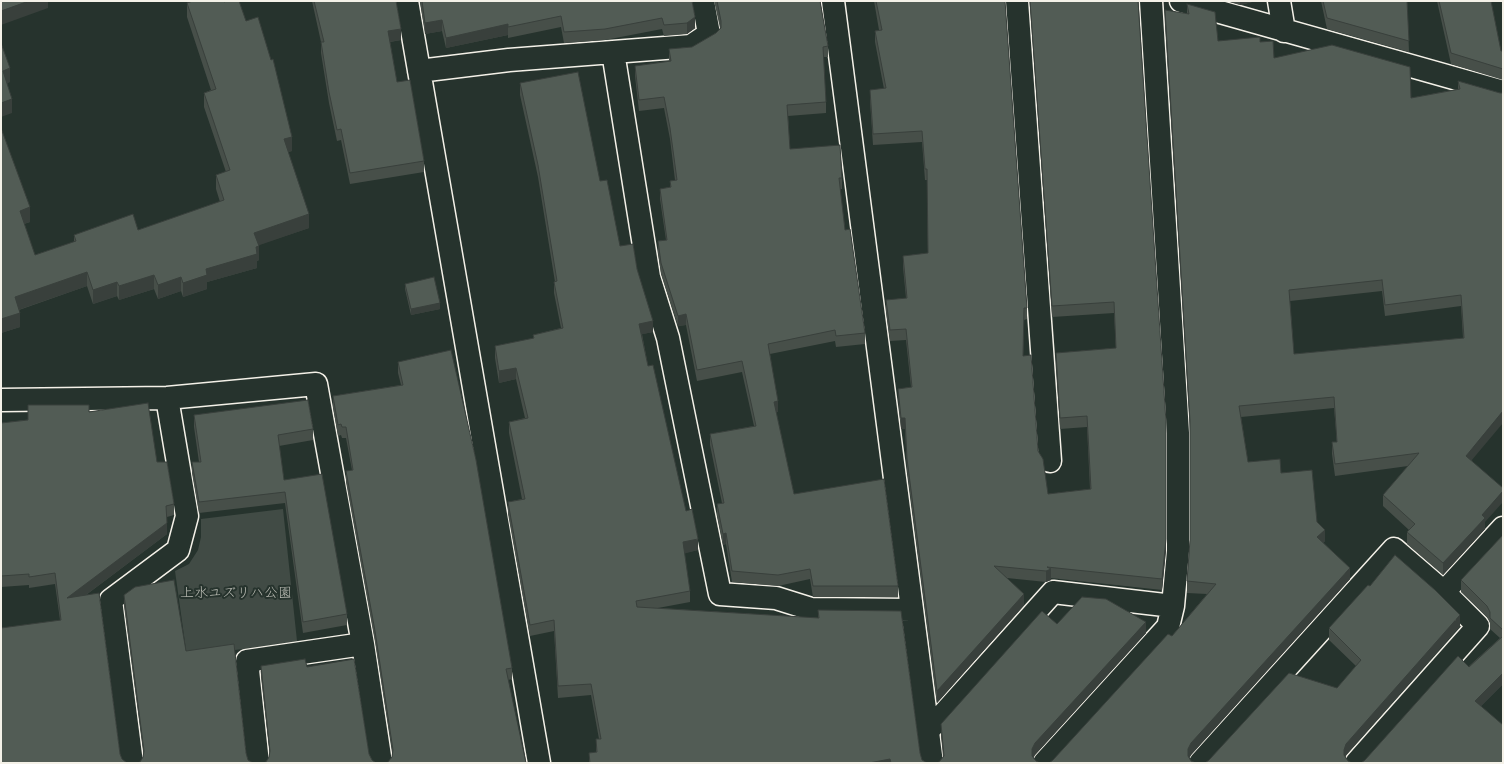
<!DOCTYPE html>
<html>
<head>
<meta charset="utf-8">
<style>
	body { margin:0 }
	#map { position:relative; width:1504px; height:764px; overflow:hidden; background:#26332d; font-family:Mynerve,sans-serif }
	canvas { display:block }
	.frame { position:absolute; inset:0; border:2px solid #f4f1e8; pointer-events:none }
</style>
</head>
<body>
<div id="map">
<canvas width="1504" height="764"></canvas>
<div class="frame"></div>
</div>
<script>
const ctx = document.querySelector('canvas').getContext('2d');
ctx.lineJoin = 'round';
function fill(path, color) {
  ctx.fillStyle = color;
  ctx.fill(path, 'evenodd');
}
function shape(rows) {
  const path = new Path2D();
  for (const r of rows) {
    path.moveTo(r[0], r[1]);
    for (let i = 2; i < r.length; i += 2) path.lineTo(r[i], r[i + 1]);
  }
  return path;
}
function strokePath(path, color, width, dash) {
  ctx.strokeStyle = color;
  ctx.lineWidth = width;
  ctx.lineCap = dash ? 'butt' : 'round';
  ctx.setLineDash(dash || []);
  ctx.stroke(path);
}
function label(font, color, halo, rows, align = 'center') {
  ctx.font = font + ' Mynerve,"Klee One",sans-serif';
  ctx.lineWidth = 4;
  ctx.setLineDash([]);
  ctx.textBaseline = 'middle';
  ctx.strokeStyle = halo;
  ctx.fillStyle = color;
  for (const [text, x, y, turn = 0] of rows) {
    ctx.save();
    ctx.translate(x, y);
    ctx.rotate((+turn || 0) * Math.PI / 180);
    ctx.textAlign = isNaN(turn) ? turn : align;
    if (halo) ctx.strokeText(text, 0, 0);
    ctx.fillText(text, 0, 0);
    ctx.restore();
  }
}
fill(shape([
	[283,509,297,641,187,657,175,571,189,564,198,550,201,537,201,519]
]), '#414b45');
const minor = shape([
	[407,1,539,763],
	[833,1,932,763],
	[1017,1,1050,461],
	[1181,1,1503,92],
	[1279,1,1284,31],
	[613,52,649,277,668,338,720,594,776,598,811,609,912,610],
	[419,71,509,60,691,46,709,34,703,1],
	[1,400,167,398,316,384,363,644,381,763],
	[1444,592,1503,528],
	[928,731,1053,592,1173,606],
	[132,763,111,600,178,550,187,516,167,398],
	[258,763,247,661,363,644],
	[1044,763,1168,627,1173,606,1178,551,1178,433,1151,1],
	[1200,763,1394,549,1444,592,1478,626,1356,763]
]);
strokePath(minor, '#f4f1e8', 25);
strokePath(minor, '#26332d', 22);
fill(shape([
	[312,1,396,1,401,40,390,42,397,82,424,161,424,172,350,184,341,140,337,141,329,103,321,53,321,42],
	[420,1,692,1,695,28,687,34,664,36,662,29,605,40,564,43,561,27,508,38,508,35,446,48,442,31,425,34],
	[714,1,820,1,828,46,828,57,823,57,826,102,826,113,788,116,790,149,842,178,842,189,840,189,845,230,865,333,865,344,836,347,835,341,770,354,778,412,776,412,794,494,898,586,898,597,813,597,810,579,778,586,732,582,726,544,723,545,717,515,717,504,722,503,710,445,710,434,754,426,742,372,697,381,686,325,678,326,661,274,658,252,658,241,666,240,660,199,660,189,670,187,670,181,675,180,670,139,664,108,639,111,635,76,635,66,669,61,669,49,692,47,716,33,720,28],
	[874,1,1005,1,1027,308,1027,319,1024,320,1023,356,1038,451,1048,494,1090,489,1087,427,1060,429,1056,364,1056,353,1116,348,1114,313,1052,317,1030,1,1138,1,1166,550,1162,590,1051,578,1051,580,1046,582,1007,578,1024,605,937,703,907,470,905,429,901,429,899,409,898,389,911,387,906,340,890,341,886,311,886,300,906,298,903,267,903,256,928,253,927,180,925,180,922,142,873,145,870,101,870,90,884,89,875,42,875,31,879,30],
	[1226,1,1256,1,1240,5],
	[1321,1,1407,1,1409,52,1327,29],
	[1437,1,1491,1,1501,51,1503,51,1503,80,1451,64],
	[187,3,246,21,292,151,288,152,309,228,258,245,259,260,257,261,257,268,207,282,207,289,183,297,181,291,158,299,154,289,119,300,117,296,93,304,87,286,19,310,20,327,1,333,1,128,30,222,24,224,35,255,74,242,74,235,138,230,220,202,216,189,216,175,226,172,204,107,204,93,211,90,187,17],
	[1187,4,1218,41,1260,42,1274,58,1411,98,1458,89,1458,81,1500,93,1472,460,1485,522,1485,529,1443,575,1407,544,1407,532,1409,530,1383,506,1383,495,1408,466,1335,476,1332,454,1332,442,1337,442,1334,408,1241,417,1248,462,1281,473,1317,522,1325,541,1323,543,1350,579,1191,755,1189,758,1191,761,1053,760,1172,636,1207,594,1187,593,1187,581,1190,540,1190,432,1165,21,1165,10,1187,14],
	[1382,291,1385,316,1461,306,1463,338,1294,354,1290,301],
	[520,83,600,181,620,246,637,269,653,332,642,334,648,366,686,511,698,550,684,553,690,591,690,602,658,608,818,618,818,610,920,753,922,760,927,763,589,763,589,753,596,752,596,739,599,739,591,695,558,698,554,631,530,636,508,514,508,502,522,499,509,433,509,422,525,418,516,379,499,383,495,358,495,346,533,339,533,335,561,328,554,293,554,282,555,282,538,177,520,95],
	[405,284,440,309,411,315,405,289],
	[398,362,512,668,512,679,508,680,388,762,393,756,375,642,346,482,346,471,352,470,346,438,342,438,341,435,338,436,333,407,333,396,401,385,398,373],
	[89,412,157,462,174,504,174,515,167,517,167,534,86,595,120,754,122,759,1,763,60,620,55,584,29,588,29,585,1,587,1,423],
	[194,415,313,429,313,440,279,446,284,480,347,614,347,625,303,633,285,503,199,513,192,473,192,462,199,462,194,427],
	[1503,535,1503,684,1481,706,1365,760,1500,638,1490,629,1490,623,1487,617,1461,592,1461,580],
	[1370,586,1460,626,1346,755,1345,757,1348,761,1205,763,1337,688,1356,666,1329,640,1329,628],
	[124,595,186,651,246,753,248,760,140,762,143,757,144,756,124,606],
	[1057,624,1146,633,1035,755,1033,757,1036,761,939,762,943,757,941,735,941,724],
	[261,666,307,667,369,754,372,760,266,762,269,757,270,755,261,677]
]), '#474f49');
fill(shape([
	[29,1,48,1,48,8,1,25,1,11],
	[1240,1,1256,1,1240,5],
	[695,17,695,28,687,34,687,23],
	[442,20,442,31,425,34,425,23],
	[508,24,508,35,446,48,446,38],
	[401,29,401,40,388,42,388,31],
	[10,68,10,82,3,86,3,71],
	[12,99,12,113,1,117,1,103],
	[292,137,292,151,284,153,284,139],
	[30,207,30,222,20,225,20,211],
	[309,214,309,228,254,247,254,233],
	[259,246,259,260,257,261,257,268,207,282,207,289,183,297,183,283,206,269],
	[87,272,87,286,15,311,15,297],
	[154,275,154,289,119,300,119,286],
	[181,277,181,291,158,299,158,285],
	[117,282,117,296,93,304,93,290],
	[440,303,440,309,411,315,411,309],
	[20,313,20,327,1,333,1,319],
	[686,314,686,325,678,326,678,316],
	[653,321,653,332,639,335,639,324],
	[516,368,516,379,499,383,499,371],
	[778,401,778,412,774,412,774,402],
	[1503,411,1503,423,1466,467,1466,456],
	[901,418,905,418,905,429,901,429],
	[1503,491,1503,502,1485,522,1485,529,1443,575,1443,563,1482,515],
	[167,523,167,534,67,609,67,598],
	[1325,530,1325,541,1317,549,1317,537],
	[726,533,726,544,723,545,723,534],
	[698,539,698,550,683,554,683,542],
	[1166,539,1166,550,1162,590,1162,579],
	[1350,568,1350,579,1191,755,1188,761,1188,749,1191,743],
	[1051,569,1051,580,1046,582,1046,571],
	[1024,594,1024,605,937,703,937,691],
	[1460,615,1460,626,1346,755,1344,761,1344,750,1346,744],
	[1146,622,1146,633,1035,755,1032,761,1032,749,1035,743],
	[1503,673,1503,684,1475,712,1475,701],
	[890,759,890,763,869,763]
]), '#39403c');
const building = shape([
	[1,1,29,1,1,11,1,1],
	[193,1,223,1,224,2,226,1,239,1,246,21,258,17,271,60,273,59,292,137,284,139,309,214,254,233,259,246,256,247,257,254,206,269,207,275,183,283,181,277,158,285,154,275,119,286,117,282,93,290,87,272,15,297,20,313,1,319,1,128,30,207,20,211,35,255,76,241,74,235,133,214,138,230,224,200,216,175,230,170,204,93,216,89,187,3,193,1],
	[314,1,396,1,401,29,388,31,397,82,410,80,424,161,350,173,341,129,337,130,329,92,321,42,324,42,314,1],
	[422,1,692,1,695,17,687,23,664,25,662,18,605,29,564,32,561,16,508,27,508,24,446,38,442,20,425,23,422,1],
	[717,1,820,1,828,46,823,47,826,102,787,105,790,149,840,145,842,178,839,178,845,230,850,229,865,333,836,336,835,330,768,344,778,401,774,402,794,494,884,479,898,586,813,586,810,569,778,575,732,571,726,533,723,534,717,504,724,503,710,434,756,426,742,361,697,370,686,314,678,316,661,263,658,241,667,240,660,189,671,187,670,181,677,180,670,128,664,97,639,100,635,66,671,61,669,49,692,47,716,33,721,28,721,21,717,1],
	[876,1,1005,1,1027,308,1024,308,1023,356,1031,355,1038,451,1043,459,1048,494,1091,489,1087,416,1060,418,1056,353,1116,348,1114,302,1052,306,1030,1,1138,1,1166,422,1166,539,1162,579,1047,567,1051,569,1046,571,994,566,1024,594,937,691,907,459,905,418,901,418,899,398,898,389,912,387,906,329,890,330,886,300,907,298,903,256,928,253,927,169,925,169,922,131,873,134,870,90,886,88,875,31,882,30,876,1],
	[1323,1,1407,1,1409,41,1327,18,1323,1],
	[1439,1,1491,1,1501,51,1503,51,1503,69,1451,53,1439,1],
	[1187,4,1215,12,1218,41,1260,37,1260,42,1273,41,1274,58,1332,45,1410,67,1411,98,1460,89,1458,81,1500,93,1503,93,1503,411,1466,456,1503,488,1503,491,1482,515,1485,518,1443,563,1407,532,1415,524,1383,495,1419,453,1335,464,1332,442,1337,442,1334,397,1239,406,1248,462,1280,459,1281,473,1312,470,1317,522,1325,530,1317,537,1350,568,1191,743,1188,749,1188,756,1191,761,1196,763,1049,763,1053,760,1168,634,1172,636,1216,584,1187,581,1190,540,1190,421,1165,10,1189,14,1187,4],
	[1382,280,1385,305,1461,295,1464,338,1294,354,1289,290,1382,280],
	[1,43,10,68,3,71,12,99,1,103,1,43],
	[578,72,600,181,607,180,620,246,633,244,637,269,653,321,639,324,648,366,653,365,686,511,692,509,698,539,683,542,690,591,636,601,637,607,819,618,818,610,901,611,920,753,922,760,927,763,891,763,890,759,869,763,590,763,589,753,597,752,596,739,601,739,591,684,558,686,554,620,530,625,508,502,525,499,509,422,528,418,516,368,499,371,495,346,534,338,533,335,563,328,554,282,557,281,538,165,520,83,578,72],
	[434,277,440,303,411,309,405,284,434,277],
	[451,350,476,460,512,668,506,669,526,763,386,763,388,762,392,757,393,750,375,631,346,471,353,470,346,427,342,427,341,424,338,425,333,396,403,385,398,362,451,350],
	[308,400,313,429,278,435,284,480,322,474,347,614,303,622,285,492,199,502,192,462,201,462,194,415,308,400],
	[148,403,157,462,167,462,174,504,166,506,167,523,67,598,99,593,120,754,122,759,127,763,1,763,1,628,61,620,55,573,29,577,29,574,1,576,1,423,28,420,28,405,89,405,89,412,148,403],
	[1503,535,1503,630,1490,618,1490,612,1487,606,1461,580,1503,535],
	[1395,555,1435,590,1460,615,1346,744,1344,750,1344,755,1348,761,1352,763,1205,763,1209,760,1289,673,1337,688,1361,660,1329,628,1368,585,1370,586,1395,555],
	[174,580,186,651,234,644,246,753,248,760,253,763,137,763,140,762,143,757,144,751,124,595,135,587,174,580],
	[1082,597,1106,599,1146,622,1035,743,1032,749,1032,756,1036,761,1040,763,936,763,939,762,944,756,941,724,1042,611,1057,624,1082,597],
	[1503,636,1503,673,1475,701,1503,725,1503,763,1361,763,1365,760,1458,656,1469,667,1503,636],
	[305,659,307,667,354,659,369,754,372,760,376,763,263,763,266,762,269,757,270,751,261,666,305,659]
]);
fill(building, '#525c55');
strokePath(building, '#39403c', 1);
label('14px', '#bebfb7', '#26332d', [
	["上水ユズリハ公園",236,594]
]);
</script>
</body>
</html>
